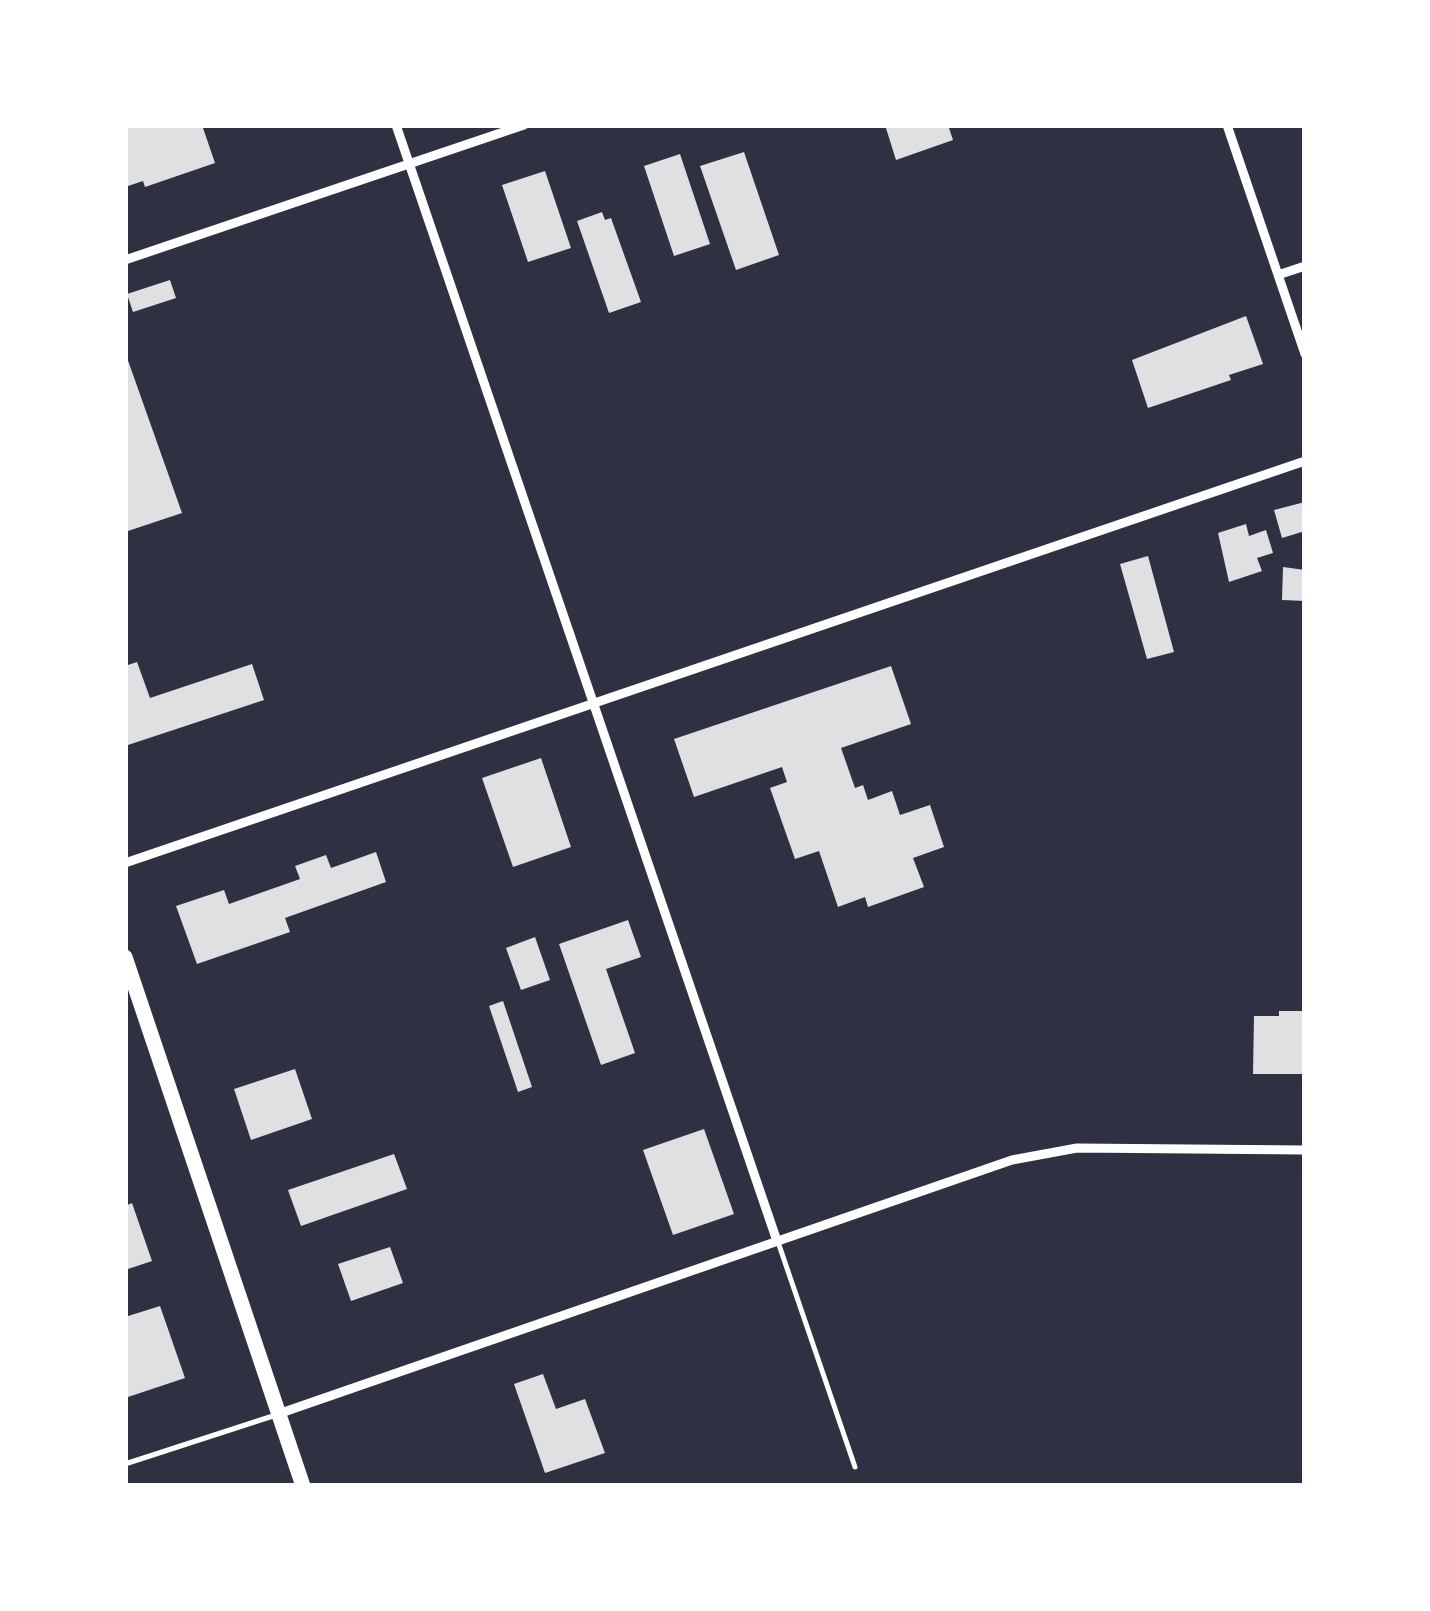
<!DOCTYPE html>
<html>
<head>
<meta charset="utf-8">
<style>
	body { margin:0 }
	#map { position:relative; width:1430px; height:1611px; overflow:hidden; background:#2d3142; font-family:Inter,sans-serif }
	canvas { display:block }
	.frame { position:absolute; inset:0; border:128px solid #fff; pointer-events:none }
</style>
</head>
<body>
<div id="map">
<canvas width="1430" height="1611"></canvas>
<div class="frame"></div>
</div>
<script>
const ctx = document.querySelector('canvas').getContext('2d');
ctx.lineJoin = 'round';
function fill(path, color) {
  ctx.fillStyle = color;
  ctx.fill(path, 'evenodd');
}
function shape(rows) {
  const path = new Path2D();
  for (const r of rows) {
    path.moveTo(r[0], r[1]);
    for (let i = 2; i < r.length; i += 2) path.lineTo(r[i], r[i + 1]);
  }
  return path;
}
function strokePath(path, color, width, dash) {
  ctx.strokeStyle = color;
  ctx.lineWidth = width;
  ctx.lineCap = dash ? 'butt' : 'round';
  ctx.setLineDash(dash || []);
  ctx.stroke(path);
}
fill(shape([
	[125,125,202,125,215,163,145,187,143,181,125,187],
	[885,125,948,125,953,140,896,160],
	[744,152,779,255,736,270,700,166],
	[680,154,710,244,674,256,644,166],
	[545,171,571,248,528,262,502,185],
	[602,212,605,220,611,218,641,302,609,313,577,221],
	[170,280,176,298,133,312,127,294],
	[1246,316,1263,364,1229,375,1231,380,1148,408,1132,360],
	[125,352,182,513,125,532],
	[1305,502,1305,531,1282,538,1274,510],
	[1246,524,1249,536,1266,530,1273,553,1257,558,1262,571,1229,582,1218,533],
	[1148,556,1174,652,1147,659,1120,564],
	[1283,567,1305,570,1305,601,1282,600],
	[137,662,150,698,252,664,264,700,125,746,125,666],
	[891,666,911,724,841,748,855,788,863,785,868,800,892,791,900,815,930,805,944,847,913,858,924,887,868,907,865,897,838,907,819,851,795,859,770,788,787,782,782,767,694,797,674,739],
	[541,758,571,847,513,867,482,778],
	[376,852,386,882,285,918,290,932,197,964,176,906,224,890,229,904,300,879,295,866,326,855,331,868],
	[628,920,641,957,606,969,635,1053,601,1065,559,944],
	[535,937,550,980,521,990,506,948],
	[503,1001,532,1087,518,1092,489,1006],
	[1279,1011,1305,1011,1305,1074,1253,1074,1254,1016,1279,1016],
	[295,1069,312,1119,251,1140,234,1089],
	[704,1129,734,1214,673,1235,643,1150],
	[394,1154,407,1189,301,1226,288,1190],
	[132,1203,152,1261,125,1270,125,1206],
	[390,1247,403,1283,351,1301,338,1264],
	[160,1306,185,1378,125,1398,125,1317],
	[543,1374,556,1409,585,1399,605,1453,545,1473,514,1384]
]), '#e0e0e3');
strokePath(shape([
	[778,1242,855,1467],
	[125,1464,276,1415]
]), '#fff', 5);
strokePath(shape([
	[396,125,777,1241],
	[1227,125,1305,354],
	[125,260,524,125],
	[1278,275,1305,266],
	[125,863,1305,461],
	[278,1414,1012,1160,1077,1148,1305,1150]
]), '#fff', 9);
strokePath(shape([
	[125,957,303,1486]
]), '#fff', 15);
</script>
</body>
</html>
